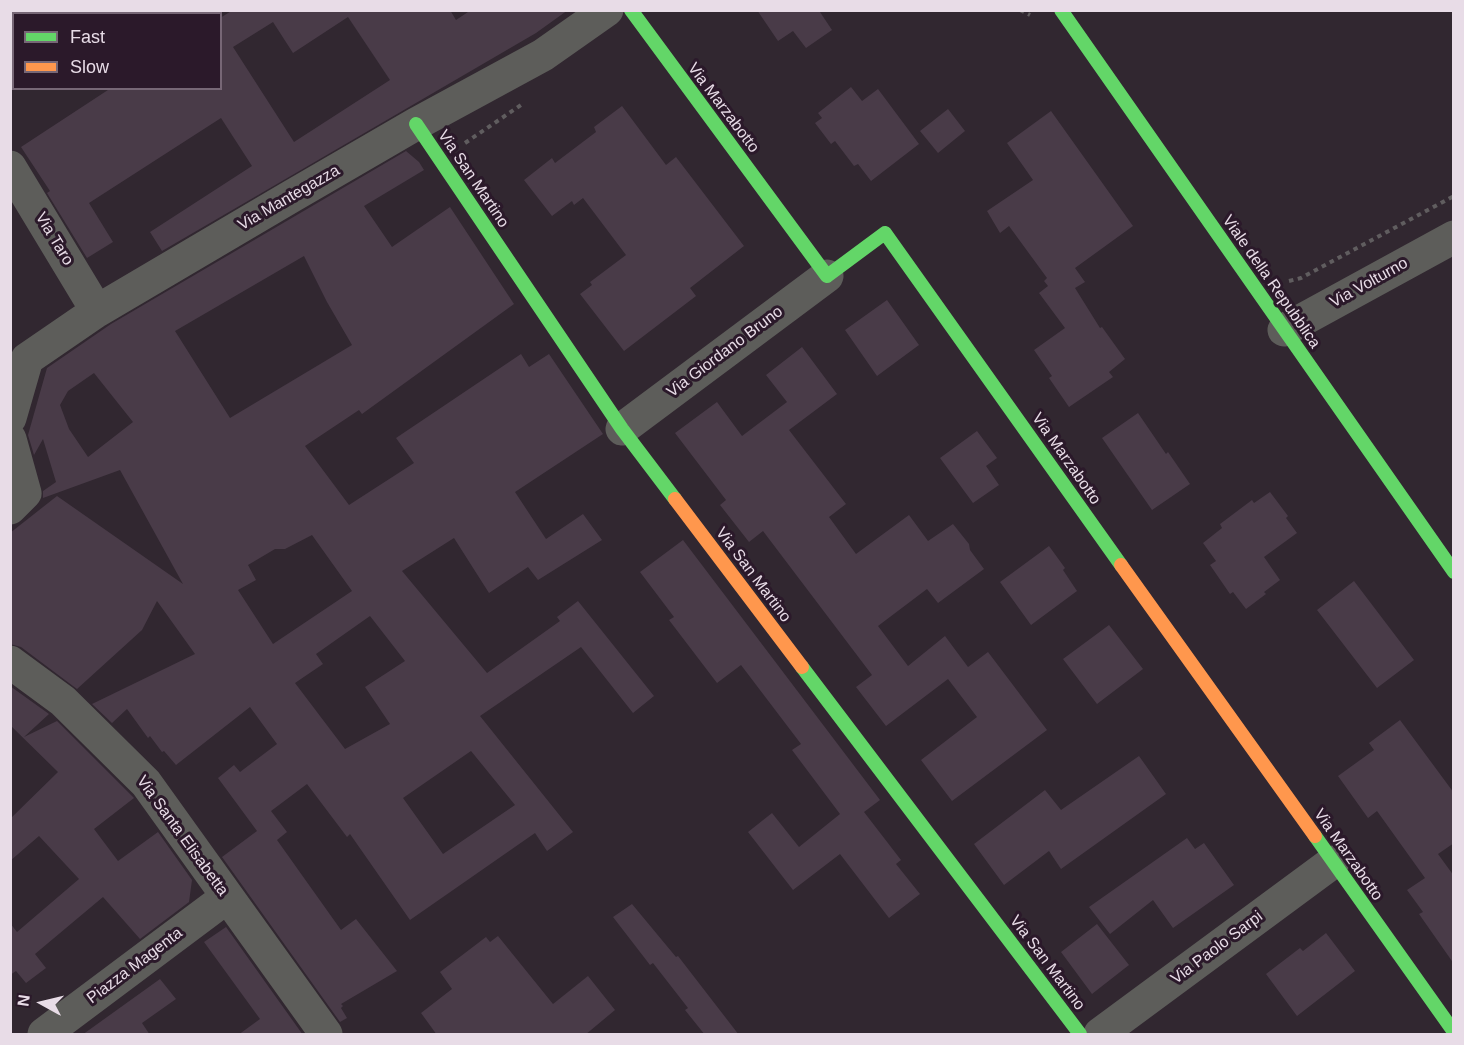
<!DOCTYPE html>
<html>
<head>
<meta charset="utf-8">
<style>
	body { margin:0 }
	#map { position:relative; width:1464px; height:1045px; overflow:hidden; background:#312730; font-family:Arial,sans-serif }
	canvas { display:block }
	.frame { position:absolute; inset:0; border:12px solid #e8dce7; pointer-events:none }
	.legend { position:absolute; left:12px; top:12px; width:210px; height:78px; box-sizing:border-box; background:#2b192a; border:2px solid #776776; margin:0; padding:8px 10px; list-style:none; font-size:18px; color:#e8dce7 }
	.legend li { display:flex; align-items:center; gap:12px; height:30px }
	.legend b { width:30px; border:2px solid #776776 }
	.north { position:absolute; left:12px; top:973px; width:60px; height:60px; -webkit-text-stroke:4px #2b192a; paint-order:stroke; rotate:278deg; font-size:16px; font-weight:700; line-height:24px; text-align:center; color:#e8dce7 }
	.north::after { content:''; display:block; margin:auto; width:21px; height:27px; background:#e8dce7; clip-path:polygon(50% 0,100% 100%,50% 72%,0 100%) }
</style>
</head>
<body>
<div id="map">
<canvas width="1464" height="1045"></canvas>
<div class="frame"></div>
<ul class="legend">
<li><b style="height:8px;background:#63d668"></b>Fast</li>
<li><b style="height:8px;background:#ff974d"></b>Slow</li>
</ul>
<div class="north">N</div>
</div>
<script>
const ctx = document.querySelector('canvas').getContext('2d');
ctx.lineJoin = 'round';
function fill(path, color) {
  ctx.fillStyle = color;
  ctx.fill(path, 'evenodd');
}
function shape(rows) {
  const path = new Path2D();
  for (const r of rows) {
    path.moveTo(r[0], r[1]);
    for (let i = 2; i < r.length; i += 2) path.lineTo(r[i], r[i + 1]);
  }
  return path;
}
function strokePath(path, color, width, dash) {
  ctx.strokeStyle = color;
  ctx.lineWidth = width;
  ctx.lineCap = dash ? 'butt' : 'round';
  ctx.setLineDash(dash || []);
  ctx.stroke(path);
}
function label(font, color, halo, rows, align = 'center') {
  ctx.font = font + ' Arial,sans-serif';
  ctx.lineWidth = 6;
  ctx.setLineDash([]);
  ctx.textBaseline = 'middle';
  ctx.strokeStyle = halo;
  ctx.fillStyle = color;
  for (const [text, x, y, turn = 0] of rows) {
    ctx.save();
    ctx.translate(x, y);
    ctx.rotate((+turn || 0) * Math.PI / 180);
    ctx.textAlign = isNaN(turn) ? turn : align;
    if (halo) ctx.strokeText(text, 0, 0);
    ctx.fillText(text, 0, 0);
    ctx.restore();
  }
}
fill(shape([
	[233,10,450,10,456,20,471,10,568,10,536,33,162,251,150,232,252,166,221,118,89,203,113,242,87,258,47,193,50,191,21,147,111,88,220,88,220,18],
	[348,17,390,80,294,142,233,47,273,22,293,53],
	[757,10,822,10,820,12,832,30,806,48,793,31,778,41],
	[851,87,862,101,878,89,919,144,871,181,858,164,854,166,835,141,831,144,815,123,822,118,818,113],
	[622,106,666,165,676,157,744,246,690,288,696,296,624,351,580,294,592,285,590,282,626,255,583,198,574,205,572,201,552,216,524,180,552,158,555,163,596,132,594,127],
	[948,109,965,131,938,153,920,131],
	[1051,111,1133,226,1075,268,1085,282,1075,288,1100,328,1102,327,1125,359,1109,372,1113,377,1069,407,1049,378,1052,376,1034,350,1065,328,1039,293,1048,286,1044,281,1047,278,1009,226,1000,233,987,211,1033,180,1007,143],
	[406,151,419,162,424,170,364,206,392,247,450,207,514,304,362,414,359,410,305,446,349,505,414,463,396,438,521,354,529,367,549,354,603,434,515,492,546,539,583,514,602,540,538,580,528,567,489,593,454,538,402,571,487,673,560,621,557,617,578,601,654,696,633,713,581,647,480,716,573,832,547,851,535,833,410,920,350,834,347,837,307,784,271,811,287,832,277,840,341,930,356,919,397,971,341,1004,343,1006,341,1008,347,1018,340,1022,222,857,257,831,218,778,234,765,240,772,277,744,250,707,176,765,164,751,162,752,150,736,148,738,127,709,112,723,92,704,195,654,157,601,142,630,77,689,21,647,10,644,10,533,57,496,183,584,120,470,43,498,43,491,56,482,43,439,34,455,28,435,47,368,111,324],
	[304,256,327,302,352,345,230,418,175,331],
	[94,373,133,422,88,457,69,429,60,405,68,391],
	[312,535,352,591,273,644,238,590,256,580,248,565,275,549,285,549],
	[370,616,405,661,365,687,390,724,345,749,295,683,323,664,316,654],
	[471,751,515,805,443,854,403,798],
	[887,300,919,345,877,376,845,330],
	[802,347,837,394,789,430,846,504,829,517,856,554,909,515,928,541,953,524,969,544,970,550,984,569,938,603,927,589,878,626,908,666,945,636,968,667,988,652,1047,730,952,801,921,760,977,717,948,679,886,726,856,687,872,675,763,531,749,542,720,505,726,500,675,433,717,402,742,436,787,402,766,375],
	[1138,413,1166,454,1168,452,1190,484,1152,510,1102,438],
	[977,431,997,458,986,466,999,485,973,503,940,458],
	[1270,492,1288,516,1286,518,1297,533,1264,557,1280,580,1264,592,1266,594,1246,609,1233,592,1230,594,1210,565,1216,561,1203,543,1222,528,1220,524,1252,500,1254,503],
	[683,540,880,800,864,812,901,860,896,864,920,894,889,918,840,854,793,890,748,832,772,813,799,847,840,814,792,750,801,744,741,665,717,683,669,620,674,617,640,572],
	[1049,546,1065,568,1063,570,1077,591,1031,625,1000,582],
	[1354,581,1414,660,1377,688,1317,610],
	[1109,625,1143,669,1097,704,1063,659],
	[10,686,49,714,24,737,57,721,134,798,94,829,118,861,158,832,192,880,189,902,140,939,103,897,35,954,46,968,26,983,16,971,10,975,10,923,17,932,79,879,39,836,10,861,10,819,58,772,10,725],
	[1400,720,1454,793,1454,843,1438,854,1454,876,1454,964,1419,914,1423,912,1407,890,1425,878,1377,811,1368,818,1338,776,1374,750,1369,743],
	[1139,756,1166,794,1061,869,1049,851,1004,885,974,844,1045,790,1061,810],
	[1187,838,1195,849,1204,843,1234,885,1173,928,1153,900,1110,934,1089,907],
	[632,904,676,957,678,956,739,1035,705,1035,685,1010,688,1008,653,963,650,965,613,917],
	[1097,924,1129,965,1092,994,1061,952],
	[226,927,303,1035,238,1035,260,1019,204,942],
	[1326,933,1355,971,1297,1016,1266,974,1300,948,1303,951],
	[498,936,553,1004,588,976,615,1010,585,1035,437,1035,421,1013,452,989,440,972,486,937,490,942],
	[160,979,176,999,142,1023,150,1035,82,1035]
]), '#493b48');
strokePath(shape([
	[1020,10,1030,15],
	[465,143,521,105],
	[1289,281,1301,278,1454,196]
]), '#605d5f', 4, [4.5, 4.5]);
strokePath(shape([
	[10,167,97,311],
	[1284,330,1454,237],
	[10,418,27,359,97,311,292,196,416,124,543,55,607,10],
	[622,429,827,276],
	[10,439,25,493,10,508],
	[10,662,63,701,146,783,326,1034],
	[44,1034,227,897],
	[1100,1034,1333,862]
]), '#5d5d5a', 33);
strokePath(shape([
	[631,10,827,276,885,233,1121,565],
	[1061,10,1454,572],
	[416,124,622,429,675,499],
	[802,667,1080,1034],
	[1315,836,1454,1032]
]), '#63d668', 14);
strokePath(shape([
	[675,499,802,667],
	[1121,565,1315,836]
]), '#ff974d', 14);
label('16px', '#e8dce7', '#2b192a', [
	["Via Marzabotto",723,108,53],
	["Via San Martino",473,179,56],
	["Via Mantegazza",289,198,-30],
	["Via Taro",54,239,59],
	["Viale della Repubblica",1271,282,55],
	["Via Volturno",1369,283,-29],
	["Via Giordano Bruno",725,352,-37],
	["Via Marzabotto",1066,459,55],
	["Via San Martino",753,575,53],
	["Via Santa Elisabetta",182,836,54],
	["Via Marzabotto",1348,855,55],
	["Via Paolo Sarpi",1217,948,-37],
	["Via San Martino",1047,963,53],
	["Piazza Magenta",135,966,-37]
]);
</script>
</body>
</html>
